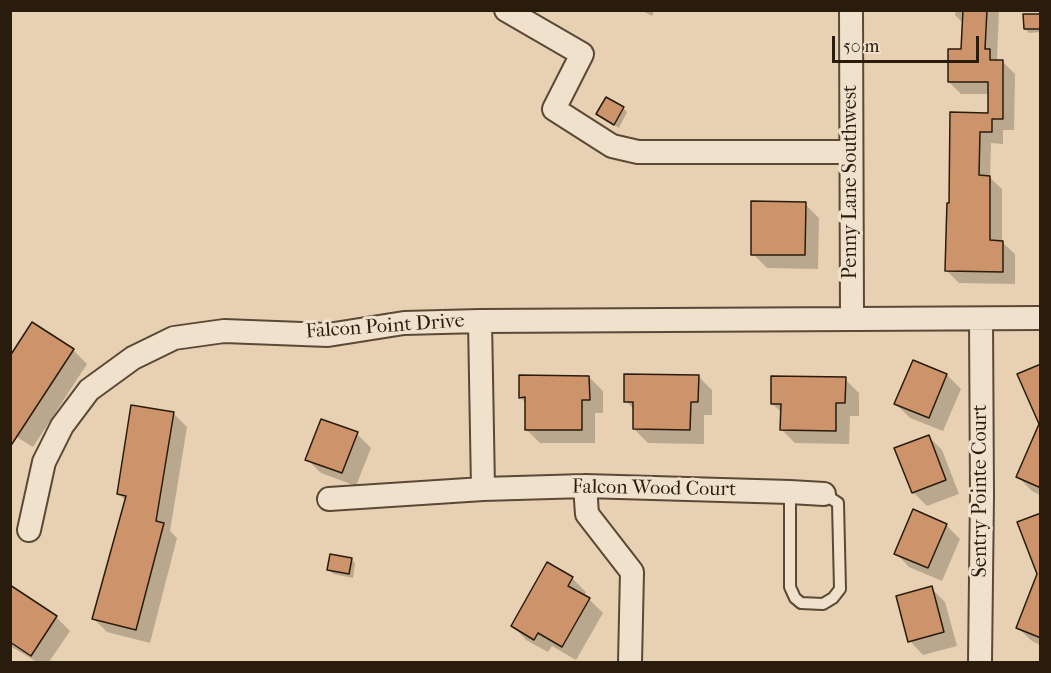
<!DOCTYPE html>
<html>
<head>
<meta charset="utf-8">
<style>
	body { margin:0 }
	#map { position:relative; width:1051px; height:673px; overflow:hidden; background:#e8d1b2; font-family:"IM FELL French Canon",serif }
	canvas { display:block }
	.frame { position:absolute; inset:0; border:12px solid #291c0c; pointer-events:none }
	.scale { position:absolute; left:832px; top:36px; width:147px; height:27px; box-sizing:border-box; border:3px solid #291c0c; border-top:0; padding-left:8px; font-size:18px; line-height:21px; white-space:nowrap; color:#291c0c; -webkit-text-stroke:4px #f0e1cd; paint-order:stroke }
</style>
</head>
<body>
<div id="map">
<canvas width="1051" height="673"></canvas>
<div class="frame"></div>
<div class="scale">50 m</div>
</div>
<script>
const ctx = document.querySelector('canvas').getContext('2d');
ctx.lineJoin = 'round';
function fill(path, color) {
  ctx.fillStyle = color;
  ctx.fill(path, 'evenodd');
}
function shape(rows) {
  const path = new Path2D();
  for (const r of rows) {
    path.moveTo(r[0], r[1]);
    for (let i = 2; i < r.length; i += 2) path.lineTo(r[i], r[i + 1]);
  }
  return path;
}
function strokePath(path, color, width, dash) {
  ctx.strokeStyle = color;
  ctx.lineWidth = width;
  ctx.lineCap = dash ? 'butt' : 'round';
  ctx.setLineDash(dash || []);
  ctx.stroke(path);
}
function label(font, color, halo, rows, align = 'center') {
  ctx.font = font + ' "IM FELL French Canon",serif';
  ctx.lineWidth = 6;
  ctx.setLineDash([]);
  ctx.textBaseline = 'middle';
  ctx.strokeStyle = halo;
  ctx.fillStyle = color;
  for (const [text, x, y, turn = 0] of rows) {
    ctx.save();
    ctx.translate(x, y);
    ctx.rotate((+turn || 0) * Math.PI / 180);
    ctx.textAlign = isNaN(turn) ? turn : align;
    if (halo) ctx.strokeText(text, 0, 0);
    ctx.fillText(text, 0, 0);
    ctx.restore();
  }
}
fill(shape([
	[641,10,654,10,652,16],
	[956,10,999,10,997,58,1000,62,1003,62,1015,74,1014,130,1003,130,1003,144,991,143,990,178,1002,189,1002,242,1015,254,1015,284,959,283,947,271,950,204,952,114,990,115,990,94,961,94,949,82,962,51,964,24,955,15],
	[1040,15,1040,32,1029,33,1025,28],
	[623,108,627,112,619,128,602,118,598,114],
	[805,204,819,218,818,269,767,268,753,254],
	[73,350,87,364,33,447,10,433],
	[914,361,947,375,961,389,943,431,910,418,896,404],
	[698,376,712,390,712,415,704,415,704,444,648,443,634,429,635,410,626,401],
	[589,377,603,391,603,413,595,413,595,443,540,443,526,429,526,403,520,397],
	[845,379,859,393,859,416,850,416,849,444,795,443,781,429,782,413,772,403],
	[173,413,187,427,170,531,177,538,150,643,107,632,93,618,126,501,119,494],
	[357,434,371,448,356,486,321,473,307,459],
	[928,436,942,450,959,494,927,506,913,492],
	[1040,437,1040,495,1032,491,1018,477],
	[946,525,960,539,942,581,909,567,896,553],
	[351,559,355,563,353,578,333,574,329,570],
	[572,578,586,592,584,596,589,599,603,613,576,660,552,646,548,652,526,640,513,626],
	[10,587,56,617,70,631,49,662,37,662,10,646],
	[931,588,945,602,957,646,923,655,910,641],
	[1040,588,1040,645,1032,641,1018,628]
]), '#0003');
const building = shape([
	[963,10,987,10,985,49,990,49,990,60,1003,60,1003,119,992,119,992,132,980,132,979,175,990,176,990,240,1003,241,1003,272,945,271,946,235,947,203,949,203,950,112,988,113,988,82,948,82,948,49,961,49,963,10],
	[1023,14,1041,14,1041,29,1024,29,1023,14],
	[606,97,624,107,614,125,596,114,606,97],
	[751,201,806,202,805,255,751,255,751,201],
	[32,322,74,349,10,447,10,356,32,322],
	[913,360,947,374,929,418,894,404,913,360],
	[1041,364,1041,488,1016,477,1039,424,1017,374,1041,364],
	[624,374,699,375,698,402,691,402,690,430,633,429,633,402,624,402,624,374],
	[519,375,589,376,590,400,582,400,582,430,525,430,525,397,519,398,519,375],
	[771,376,846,377,845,403,836,403,836,431,780,430,781,404,771,404,771,376],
	[131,405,174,412,156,521,164,523,136,630,92,619,126,496,117,494,131,405],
	[321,419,358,432,342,473,305,460,321,419],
	[929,435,946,480,912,493,894,448,929,435],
	[913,509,947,524,928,568,894,554,913,509],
	[1041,513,1041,638,1016,628,1037,574,1017,522,1041,513],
	[330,554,352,558,349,574,327,570,330,554],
	[547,562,573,577,568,586,590,598,562,647,538,633,534,640,511,626,547,562],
	[10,585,57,616,31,656,10,642,10,585],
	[932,586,944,632,908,642,896,596,932,586]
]);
fill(building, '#cd936b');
strokePath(building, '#291c0c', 1.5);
const service = shape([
	[790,492,790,587,795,598,801,603,823,604,833,598,840,589,838,503,824,494]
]);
const minor = shape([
	[506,10,582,54,554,109,612,146,638,152,851,152],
	[851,10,852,318],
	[480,321,483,489],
	[585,486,587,514,632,572,630,662],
	[329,499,483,489,585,486,790,492,824,494],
	[29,530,44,462,62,426,89,390,133,358,174,338,224,331,328,335,404,323,480,321,1040,318],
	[980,662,982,495,981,319]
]);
strokePath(service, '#594936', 14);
strokePath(minor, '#594936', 26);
strokePath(service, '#f0e1cd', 10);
strokePath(minor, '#f0e1cd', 22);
label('20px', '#291c0c', '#f0e1cd', [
	["Penny Lane Southwest",851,182,-90],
	["Falcon Point Drive",385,327,-4],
	["Falcon Wood Court",654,489,1],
	["Sentry Pointe Court",981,491,-90]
]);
</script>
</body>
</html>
